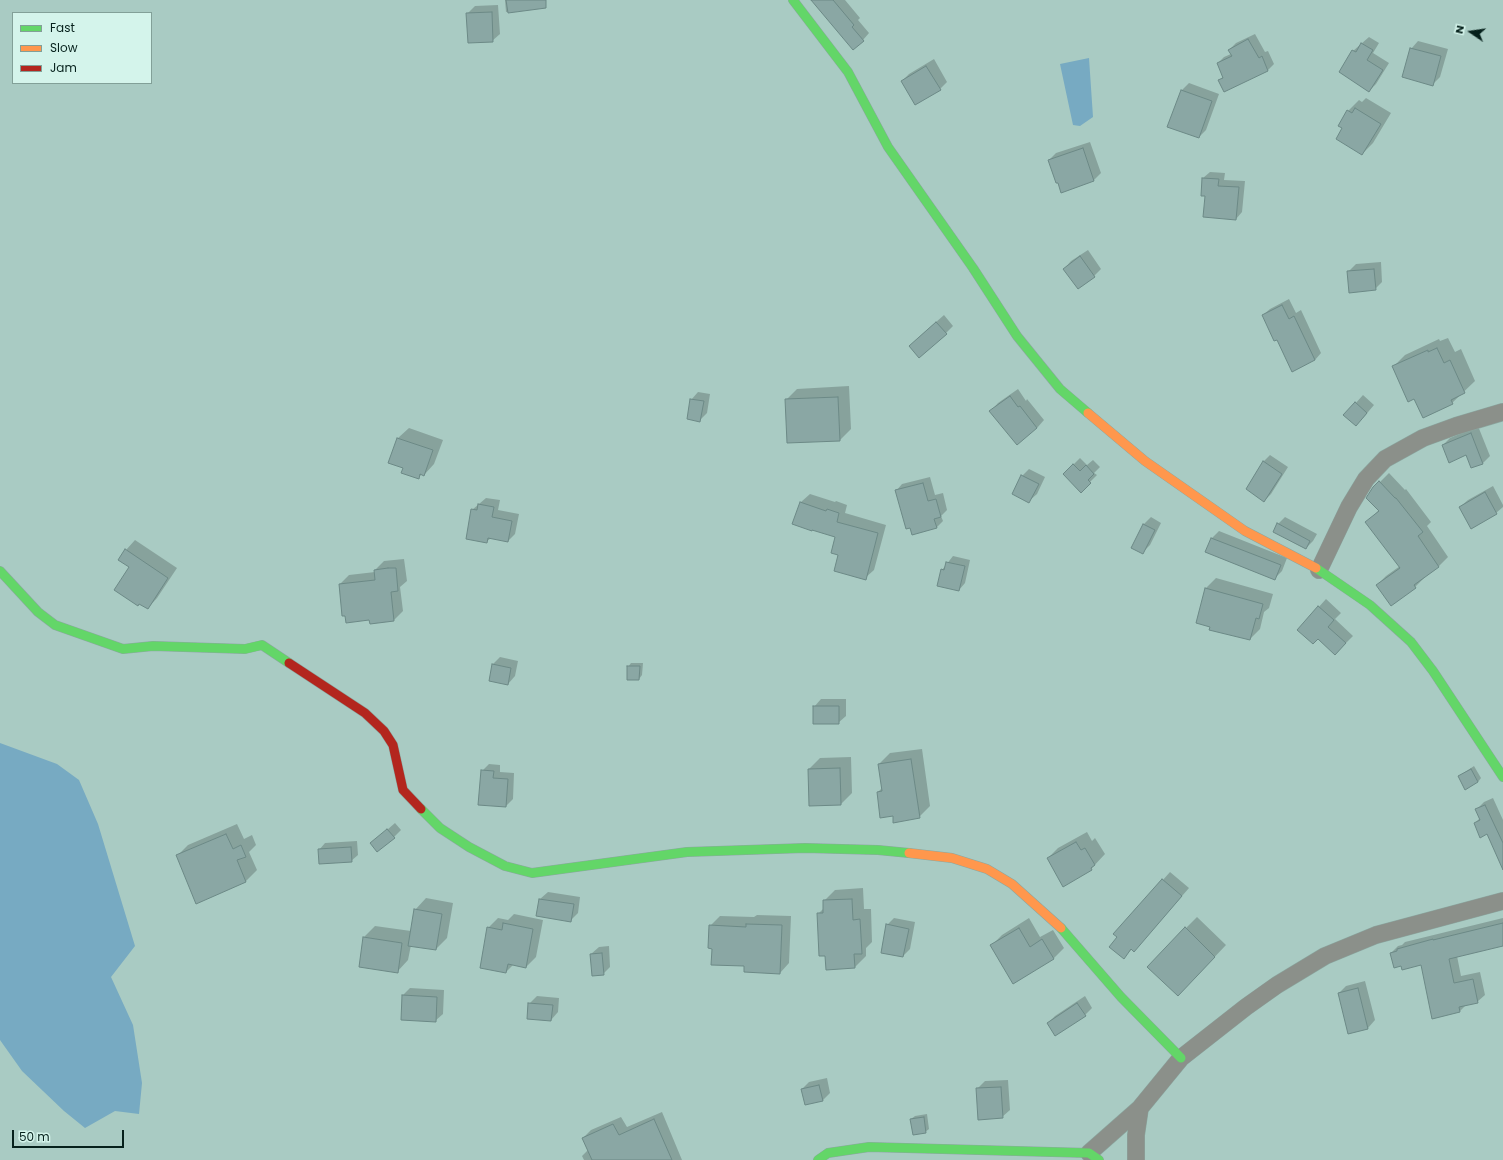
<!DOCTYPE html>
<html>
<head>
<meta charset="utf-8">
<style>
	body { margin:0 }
	#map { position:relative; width:1503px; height:1160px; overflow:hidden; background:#a9cbc3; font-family:Poppins,sans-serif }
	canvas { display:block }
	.legend { position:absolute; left:12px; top:12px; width:140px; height:72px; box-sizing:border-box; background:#d4f4eb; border:1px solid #82a098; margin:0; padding:5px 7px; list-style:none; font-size:12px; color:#06211c }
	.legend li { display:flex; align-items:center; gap:8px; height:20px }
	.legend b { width:20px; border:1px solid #82a098 }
	.north { position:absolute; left:1451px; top:12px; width:40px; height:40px; -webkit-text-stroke:3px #d4f4eb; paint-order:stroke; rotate:283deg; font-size:11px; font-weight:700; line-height:16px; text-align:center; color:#06211c }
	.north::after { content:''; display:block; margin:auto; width:14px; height:18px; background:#06211c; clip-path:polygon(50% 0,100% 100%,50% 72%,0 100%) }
	.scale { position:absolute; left:12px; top:1130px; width:112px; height:18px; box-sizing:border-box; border:2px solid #06211c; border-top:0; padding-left:5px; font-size:12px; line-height:14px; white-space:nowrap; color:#06211c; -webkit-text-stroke:3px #d4f4eb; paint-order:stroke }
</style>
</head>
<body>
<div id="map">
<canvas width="1503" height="1160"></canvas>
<ul class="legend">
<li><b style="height:5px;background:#63d668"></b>Fast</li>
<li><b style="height:5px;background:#ff974d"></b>Slow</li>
<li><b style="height:5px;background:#b3261e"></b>Jam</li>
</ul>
<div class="north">N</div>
<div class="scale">50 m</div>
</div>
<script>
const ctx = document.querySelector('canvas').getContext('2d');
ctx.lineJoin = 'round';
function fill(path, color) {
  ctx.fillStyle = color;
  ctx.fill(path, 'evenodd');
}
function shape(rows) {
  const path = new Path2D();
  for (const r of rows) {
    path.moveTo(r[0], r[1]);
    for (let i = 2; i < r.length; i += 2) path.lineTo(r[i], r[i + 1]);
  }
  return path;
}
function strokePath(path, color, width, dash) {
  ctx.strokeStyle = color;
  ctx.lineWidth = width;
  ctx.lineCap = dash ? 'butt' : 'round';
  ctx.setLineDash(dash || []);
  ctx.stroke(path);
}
fill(shape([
	[1089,58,1093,117,1080,126,1073,125,1060,64],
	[0,743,57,764,79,780,98,824,135,946,111,977,133,1025,142,1083,139,1114,115,1111,85,1128,64,1111,22,1071,0,1040]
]), '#77aac2');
fill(shape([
	[505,0,538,0,531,9,506,12],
	[812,0,845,0,860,18,858,20,869,33,863,40],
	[498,5,500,34,492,41,467,14,475,6],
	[1255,34,1265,52,1268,51,1274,64,1268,70,1219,80,1224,76,1218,63,1224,57,1231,54,1229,50,1236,43],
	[1369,37,1379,43,1373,53,1389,63,1376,84,1369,91,1353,51],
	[1418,41,1448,49,1440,77,1433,84,1411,49],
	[934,59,947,82,940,89,902,81,909,74],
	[1189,83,1219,94,1206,130,1199,137,1182,90],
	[1366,98,1391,113,1373,143,1362,154,1343,128,1348,111,1359,100,1362,102],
	[1090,142,1101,173,1093,181,1049,160,1056,153],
	[1210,172,1225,173,1224,180,1245,181,1242,212,1236,219,1206,195,1203,178],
	[1088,250,1101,269,1094,276,1064,269,1071,261],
	[1381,262,1382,282,1375,289,1348,272,1356,264],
	[1289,299,1296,313,1301,310,1321,353,1315,360,1277,339,1263,315,1270,309],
	[944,315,953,326,946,333,917,339],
	[1448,338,1455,352,1461,349,1475,381,1452,403,1414,398,1394,366,1405,355,1439,339,1440,341],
	[849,386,851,429,840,440,786,400,797,389],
	[1018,389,1026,401,1027,399,1044,420,1037,428,991,411,998,403],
	[698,392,710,394,707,413,700,420,691,400],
	[1363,395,1374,405,1363,418,1345,415],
	[1478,426,1490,456,1483,463,1472,467,1467,454,1443,445,1450,438],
	[409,428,443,440,434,464,424,475,422,474,418,478,405,468,390,462,398,438],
	[1270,455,1288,467,1271,494,1264,501,1263,462],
	[1080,458,1087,465,1093,460,1100,467,1094,473,1097,475,1081,491,1064,474],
	[1029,469,1045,477,1037,494,1029,501,1022,476],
	[1389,473,1405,490,1406,489,1431,522,1427,526,1448,557,1439,566,1424,577,1424,578,1415,587,1377,585,1386,576,1400,566,1367,522,1379,510,1374,488],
	[930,477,935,495,943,493,947,510,941,516,943,521,937,527,896,491,902,484],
	[1493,486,1503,505,1503,507,1496,513,1460,507,1468,500],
	[810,494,835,502,836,501,847,505,845,513,886,525,874,570,865,578,839,555,837,536,794,523,801,502],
	[486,498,500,500,498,510,519,514,515,534,508,541,491,538,486,542,472,510],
	[1151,517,1161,523,1150,545,1142,553,1143,525],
	[1285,517,1317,534,1313,541,1306,548,1278,524],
	[1219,531,1287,558,1282,571,1275,578,1207,552,1212,538],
	[135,540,177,568,157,598,148,608,130,567,126,550],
	[953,556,970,560,965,583,959,590,942,570],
	[404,559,407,581,400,587,403,611,394,620,371,623,370,619,340,584,349,575,375,572,375,570,384,561],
	[1216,578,1273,594,1269,608,1264,612,1260,629,1250,639,1206,588],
	[1326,599,1341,613,1335,619,1353,636,1335,654,1318,638,1299,629],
	[500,657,518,661,515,676,508,684,493,664],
	[631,663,643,663,642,675,639,679,628,667],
	[821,699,846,699,846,716,838,723,814,707],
	[922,749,930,806,919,817,894,815,878,792,882,788,879,764,890,753],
	[851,757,852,793,841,804,809,769,820,758],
	[489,764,500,765,500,772,514,773,513,799,506,806,482,771],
	[1474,766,1481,778,1478,782,1459,776],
	[1493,798,1503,820,1503,866,1487,833,1475,823,1480,818,1477,809,1484,802],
	[395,823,401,830,394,837,372,843],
	[237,824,244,839,252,835,256,845,249,852,257,870,246,881,196,902,177,856,188,845],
	[1087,832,1092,841,1095,838,1105,854,1091,869,1063,885,1048,858,1058,848],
	[357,841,358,855,351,861,319,850,325,843],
	[1170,872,1189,888,1141,943,1132,949,1124,957,1119,937,1115,934],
	[863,888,864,909,871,909,872,942,866,948,866,956,855,967,826,955,818,914,824,908,824,901,835,890],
	[548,892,580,897,578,913,570,921,538,915,540,899],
	[426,898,453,903,447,938,436,949,411,945,408,960,397,972,364,937,375,926,411,931,415,910],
	[514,914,543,920,536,957,526,967,514,964,506,972,488,928,498,918,508,920],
	[757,915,791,916,789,963,780,973,745,965,713,948,710,926,720,916,754,917],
	[1197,917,1226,945,1189,984,1186,928],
	[894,918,915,922,910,949,903,956,887,925],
	[1029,918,1040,937,1053,930,1064,948,1053,959,991,946,1002,935],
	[1503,918,1503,945,1457,956,1461,976,1480,972,1485,995,1477,1002,1467,1004,1460,1011,1422,964,1402,965,1391,953,1398,946,1402,945,1405,942],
	[609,946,610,967,603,974,591,954,599,947],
	[1365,981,1375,1020,1368,1028,1339,993,1346,986],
	[410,988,444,990,443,1014,435,1021,403,995],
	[537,996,559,998,558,1012,551,1020,529,1004],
	[1085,996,1092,1008,1085,1015,1048,1023,1055,1016],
	[827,1078,830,1093,823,1100,802,1089,809,1082],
	[1008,1080,1010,1110,1002,1117,977,1089,985,1081],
	[662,1112,682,1160,584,1160,582,1156,588,1150,583,1138,591,1130,621,1117,627,1127],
	[927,1114,929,1129,925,1132,911,1119,915,1116]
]), '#0003');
const building = shape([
	[506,0,546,0,546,8,508,13,506,0],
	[811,0,833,0,854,25,852,27,864,41,853,50,811,0],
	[492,12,493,42,468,43,466,13,492,12],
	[1248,39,1259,58,1262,56,1268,71,1224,92,1218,80,1223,78,1217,63,1232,56,1228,50,1248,39],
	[1361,43,1373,50,1367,60,1383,70,1369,92,1339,72,1352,50,1356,52,1361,43],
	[1410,48,1441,56,1433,86,1402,77,1410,48],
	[926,66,941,90,915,105,901,81,926,66],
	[1181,90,1212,101,1199,138,1167,127,1181,90],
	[1355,108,1381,124,1362,155,1336,139,1342,128,1338,126,1347,110,1352,113,1355,108],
	[1083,148,1094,181,1061,193,1058,183,1056,183,1048,160,1083,148],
	[1202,178,1219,179,1218,186,1239,187,1236,220,1203,217,1205,196,1201,196,1202,178],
	[1080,256,1095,277,1078,289,1063,269,1080,256],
	[1374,269,1376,290,1349,293,1347,271,1374,269],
	[1282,305,1289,319,1294,316,1315,360,1292,372,1277,340,1274,341,1262,315,1282,305],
	[936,322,947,334,919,358,909,346,936,322],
	[1437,348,1444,363,1450,360,1465,393,1451,400,1453,404,1423,418,1414,399,1408,402,1392,366,1428,350,1428,352,1437,348],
	[1010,396,1018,407,1020,406,1037,428,1017,445,989,411,1010,396],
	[838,397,840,441,787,443,785,399,838,397],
	[690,399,704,401,700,422,687,419,690,399],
	[1355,402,1367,413,1356,426,1343,415,1355,402],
	[1471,433,1483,464,1471,468,1466,455,1449,463,1442,445,1471,433],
	[397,438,433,450,424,476,420,474,419,479,401,473,403,468,388,463,397,438],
	[1263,461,1282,474,1264,502,1246,489,1263,461],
	[1073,464,1080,471,1086,465,1094,474,1088,480,1091,483,1081,493,1063,474,1073,464],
	[1021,475,1039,484,1029,503,1012,494,1021,475],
	[1379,481,1395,498,1396,498,1423,532,1418,536,1439,567,1414,585,1416,588,1391,606,1376,585,1400,568,1365,522,1379,511,1366,498,1373,487,1379,481],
	[923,483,928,501,936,499,941,517,934,519,937,528,912,535,910,528,906,529,895,490,923,483],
	[1485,492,1497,514,1471,529,1459,507,1485,492],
	[800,502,826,511,827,509,839,513,837,522,878,533,866,580,834,571,838,555,831,553,835,537,812,530,812,531,792,524,800,502],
	[478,504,494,507,492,517,512,521,508,542,488,538,487,543,466,539,471,509,477,510,478,504],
	[1277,523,1310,541,1306,549,1273,532,1277,523],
	[1143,524,1155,530,1143,554,1131,548,1143,524],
	[1211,538,1281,565,1275,580,1205,552,1211,538],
	[125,549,168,578,148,609,139,604,138,606,114,590,129,567,118,560,125,549],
	[946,562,965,566,959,591,937,586,941,569,944,570,946,562],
	[388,568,396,568,398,591,391,592,394,621,370,624,369,620,346,623,345,616,342,616,339,584,375,580,374,570,388,568],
	[1205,588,1263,604,1259,619,1256,618,1250,640,1209,630,1210,627,1196,623,1205,588],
	[1318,606,1334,620,1328,627,1346,643,1335,655,1318,639,1313,644,1297,630,1318,606],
	[492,664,511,668,508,685,489,681,492,664],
	[627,666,640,666,639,680,627,680,627,666],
	[813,706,839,706,839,724,813,724,813,706],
	[911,759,920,818,893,823,893,816,880,818,877,792,882,791,878,764,911,759],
	[840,768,841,805,809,806,808,769,840,768],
	[1471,769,1478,782,1465,790,1458,776,1471,769],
	[481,770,494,771,493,778,508,779,506,807,478,805,481,770],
	[1485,805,1503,843,1503,870,1487,834,1480,838,1474,823,1480,820,1475,809,1485,805],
	[387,829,395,838,377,852,370,843,387,829],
	[226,834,233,849,241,845,246,857,237,860,246,882,196,904,176,855,226,834],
	[1076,842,1081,850,1085,848,1095,865,1091,868,1092,870,1063,887,1047,858,1076,842],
	[351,847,352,862,319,864,318,849,351,847],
	[1162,879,1182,896,1134,952,1131,949,1124,959,1109,947,1117,937,1113,934,1162,879],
	[539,899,574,904,571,922,536,916,539,899],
	[852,899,853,920,860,919,862,954,854,954,855,968,826,970,825,956,819,956,817,913,823,913,823,900,852,899],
	[414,909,442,914,436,950,408,946,414,909],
	[503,923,533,929,526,968,508,964,506,973,480,968,487,927,502,930,503,923],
	[1503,923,1503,946,1449,959,1454,983,1473,979,1478,1003,1459,1007,1460,1012,1432,1019,1421,965,1402,970,1401,966,1394,968,1390,953,1397,951,1397,949,1433,939,1433,940,1503,923],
	[746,924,782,925,780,974,744,972,744,966,711,965,712,949,708,948,709,925,746,927,746,924],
	[886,924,909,929,903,957,881,953,886,924],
	[1185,927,1215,957,1178,996,1147,967,1185,927],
	[1019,928,1030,947,1042,939,1054,959,1013,984,990,945,1019,928],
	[363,937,402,943,398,973,359,967,363,937],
	[602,953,604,975,592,976,590,954,602,953],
	[1358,988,1368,1029,1348,1034,1338,993,1358,988],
	[402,995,437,997,436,1022,401,1020,402,995],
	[528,1003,553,1005,551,1021,527,1019,528,1003],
	[1077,1003,1086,1016,1055,1036,1047,1023,1077,1003],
	[819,1085,823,1101,805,1105,801,1089,819,1085],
	[1001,1087,1003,1118,978,1120,976,1088,1001,1087],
	[924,1117,926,1133,913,1135,910,1119,924,1117],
	[654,1119,672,1160,592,1160,582,1138,613,1124,619,1135,654,1119]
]);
fill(building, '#8aa7a4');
strokePath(building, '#6c8986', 1);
const street = shape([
	[1319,570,1349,507,1366,479,1385,459,1423,438,1456,426,1503,412],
	[1089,1153,1140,1108,1181,1058,1246,1007,1277,985,1325,956,1376,935,1503,901],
	[1136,1160,1136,1135,1140,1108]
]);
const fast = shape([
	[793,0,848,72,888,147,973,268,1017,336,1060,389,1088,413],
	[1316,568,1370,605,1411,642,1433,671,1503,777],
	[0,571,38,612,55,625,123,649,153,646,245,649,262,645,289,663],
	[421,809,440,828,469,847,505,866,532,873,687,852,805,848,878,850,909,853],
	[1061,928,1121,997,1181,1058],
	[818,1160,828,1153,869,1147,1089,1153,1099,1160]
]);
const slow = shape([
	[1088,413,1145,461,1245,531,1316,568],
	[909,853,952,858,987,869,1012,884,1061,928]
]);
const jam = shape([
	[289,663,365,713,384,731,393,745,403,790,421,809]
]);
strokePath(street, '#8ba7a0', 18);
strokePath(fast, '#8ba7a0', 10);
strokePath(slow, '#8ba7a0', 10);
strokePath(jam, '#8ba7a0', 10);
strokePath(street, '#8b908a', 17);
strokePath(fast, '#63d668', 9);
strokePath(slow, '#ff974d', 9);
strokePath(jam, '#b3261e', 9);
</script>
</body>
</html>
